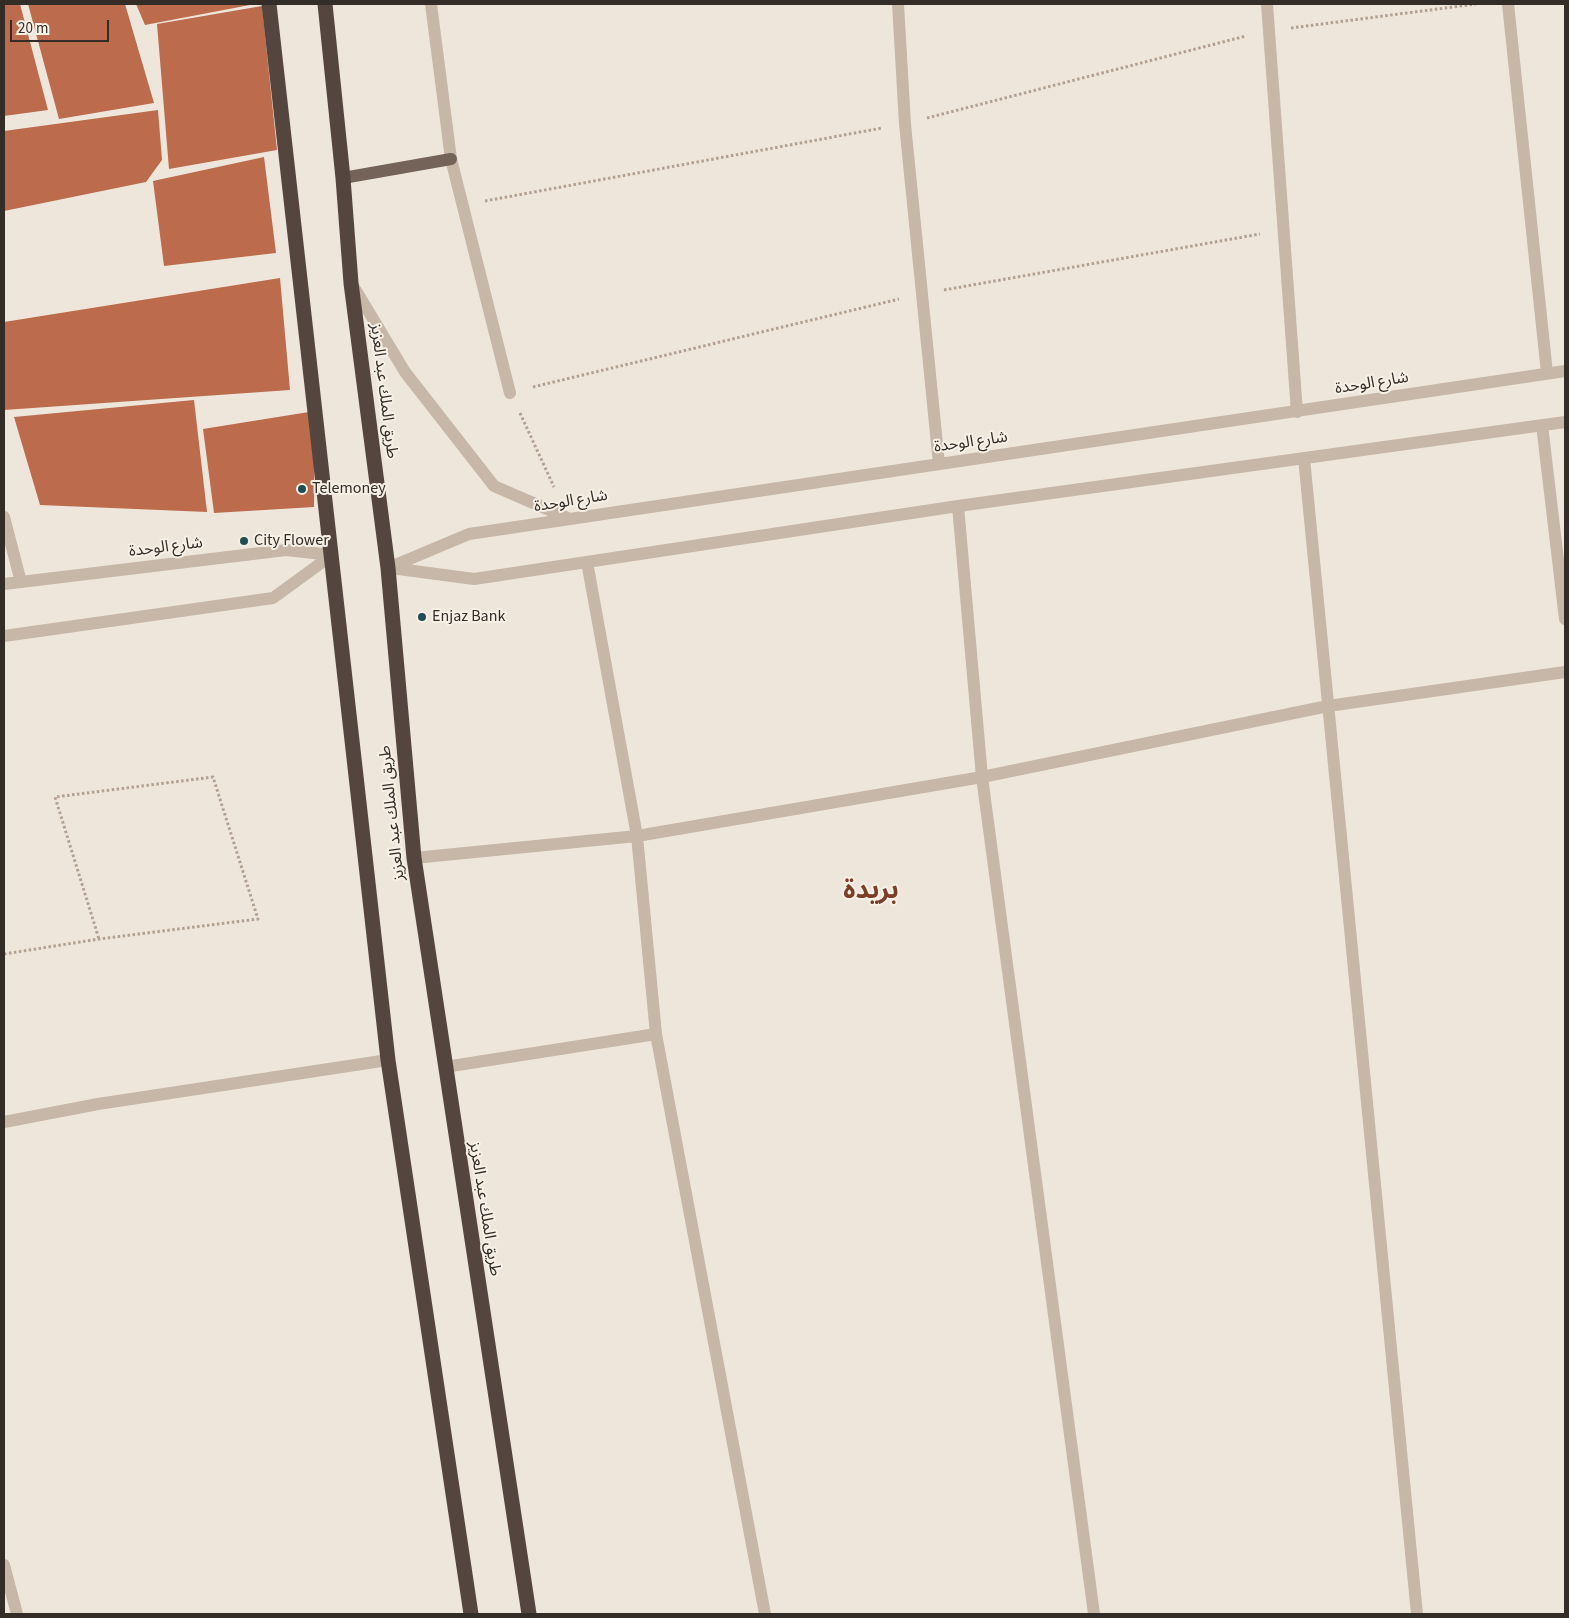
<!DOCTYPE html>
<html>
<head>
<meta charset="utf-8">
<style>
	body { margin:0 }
	#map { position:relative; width:1569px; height:1618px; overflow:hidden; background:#efe6db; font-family:"Source Sans 3",sans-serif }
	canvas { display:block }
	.frame { position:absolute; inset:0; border:5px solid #342c27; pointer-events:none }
	.scale { position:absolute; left:10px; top:20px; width:99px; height:22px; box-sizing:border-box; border:2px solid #342c27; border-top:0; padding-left:6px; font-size:15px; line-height:18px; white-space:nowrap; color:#342c27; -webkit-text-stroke:4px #f7f0e6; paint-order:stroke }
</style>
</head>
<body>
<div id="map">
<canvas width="1569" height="1618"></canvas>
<div class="frame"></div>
<div class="scale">20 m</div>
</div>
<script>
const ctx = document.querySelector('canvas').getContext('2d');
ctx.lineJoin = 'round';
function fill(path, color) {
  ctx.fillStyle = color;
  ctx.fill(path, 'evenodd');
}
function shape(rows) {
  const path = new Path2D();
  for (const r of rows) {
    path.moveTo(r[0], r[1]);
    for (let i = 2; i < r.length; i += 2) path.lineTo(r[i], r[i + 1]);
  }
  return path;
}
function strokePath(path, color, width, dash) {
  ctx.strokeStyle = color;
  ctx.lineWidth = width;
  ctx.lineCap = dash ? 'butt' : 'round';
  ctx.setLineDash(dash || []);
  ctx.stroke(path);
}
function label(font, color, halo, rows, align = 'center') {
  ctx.font = font + ' "Source Sans 3","Noto Sans Arabic",sans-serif';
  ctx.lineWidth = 4;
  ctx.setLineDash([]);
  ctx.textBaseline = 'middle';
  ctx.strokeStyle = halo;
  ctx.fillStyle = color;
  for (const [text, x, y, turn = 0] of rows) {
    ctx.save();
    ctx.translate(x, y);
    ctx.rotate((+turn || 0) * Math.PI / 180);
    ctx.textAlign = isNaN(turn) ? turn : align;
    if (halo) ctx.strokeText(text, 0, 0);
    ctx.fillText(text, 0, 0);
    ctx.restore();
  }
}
fill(shape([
	[4,4,20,4,48,110,4,116],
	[28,4,125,4,154,103,59,119],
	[136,4,249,4,250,5,145,25],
	[262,6,277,150,169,169,157,24],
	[158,110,162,160,146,182,4,211,4,131],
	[264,157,276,253,164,266,153,181],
	[280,278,290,390,4,410,4,322],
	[194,400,207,512,40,505,14,417],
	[315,411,314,507,214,513,203,429]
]), '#bc6b4c');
strokePath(shape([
	[1291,28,1476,4],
	[927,118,1246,36],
	[485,201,882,128],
	[944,290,1260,234],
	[533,387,899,299],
	[520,413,554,487],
	[4,954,99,939,258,919,213,777,55,797,99,939]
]), '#b2a192', 3, [2.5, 2.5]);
strokePath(shape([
	[431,4,451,159,510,393],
	[898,4,905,124,939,464],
	[1267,4,1297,412],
	[1508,4,1547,373],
	[352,284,405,372,494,486,570,519],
	[1542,425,1565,619],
	[1304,458,1417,1614],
	[958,506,982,777,1094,1614],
	[4,517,21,582],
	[587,562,637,836,656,1034,765,1614],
	[388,568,469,534,1565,371],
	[391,568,474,579,958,506,1565,422],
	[4,584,286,550,332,555],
	[4,636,273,598,332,555],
	[414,858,637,836,982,777,1328,706,1565,672],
	[445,1067,656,1034],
	[4,1122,98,1104,388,1060],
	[4,1565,17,1614]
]), '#c6b7a8', 12);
strokePath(shape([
	[343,178,451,159]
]), '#746359', 12);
strokePath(shape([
	[269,4,388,1060,471,1614],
	[325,4,343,178,351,283,388,568,414,858,529,1614]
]), '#54463f', 15);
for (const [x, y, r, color] of [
	[302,489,5,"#204d52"],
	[244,541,5,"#204d52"],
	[422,617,5,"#204d52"]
]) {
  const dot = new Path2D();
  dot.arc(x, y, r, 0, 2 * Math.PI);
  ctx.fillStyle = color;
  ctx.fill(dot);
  strokePath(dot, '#f7f0e6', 2);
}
label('16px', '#342c27', '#f7f0e6', [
	["شارع الوحدة",1372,384,-9],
	["طريق الملك عبد العزيز",383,391,83],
	["شارع الوحدة",971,443,-8],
	["شارع الوحدة",571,502,-9],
	["شارع الوحدة",166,548,-7],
	["طريق الملك عبد العزيز",393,813,-96],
	["طريق الملك عبد العزيز",484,1209,81]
]);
label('16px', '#342c27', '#f7f0e6', [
	["Telemoney",312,489],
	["City Flower",254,541],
	["Enjaz Bank",432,617]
], 'left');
label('bold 26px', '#7c3e27', '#f7f0e6', [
	["بريدة",871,892]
]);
</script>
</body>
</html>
